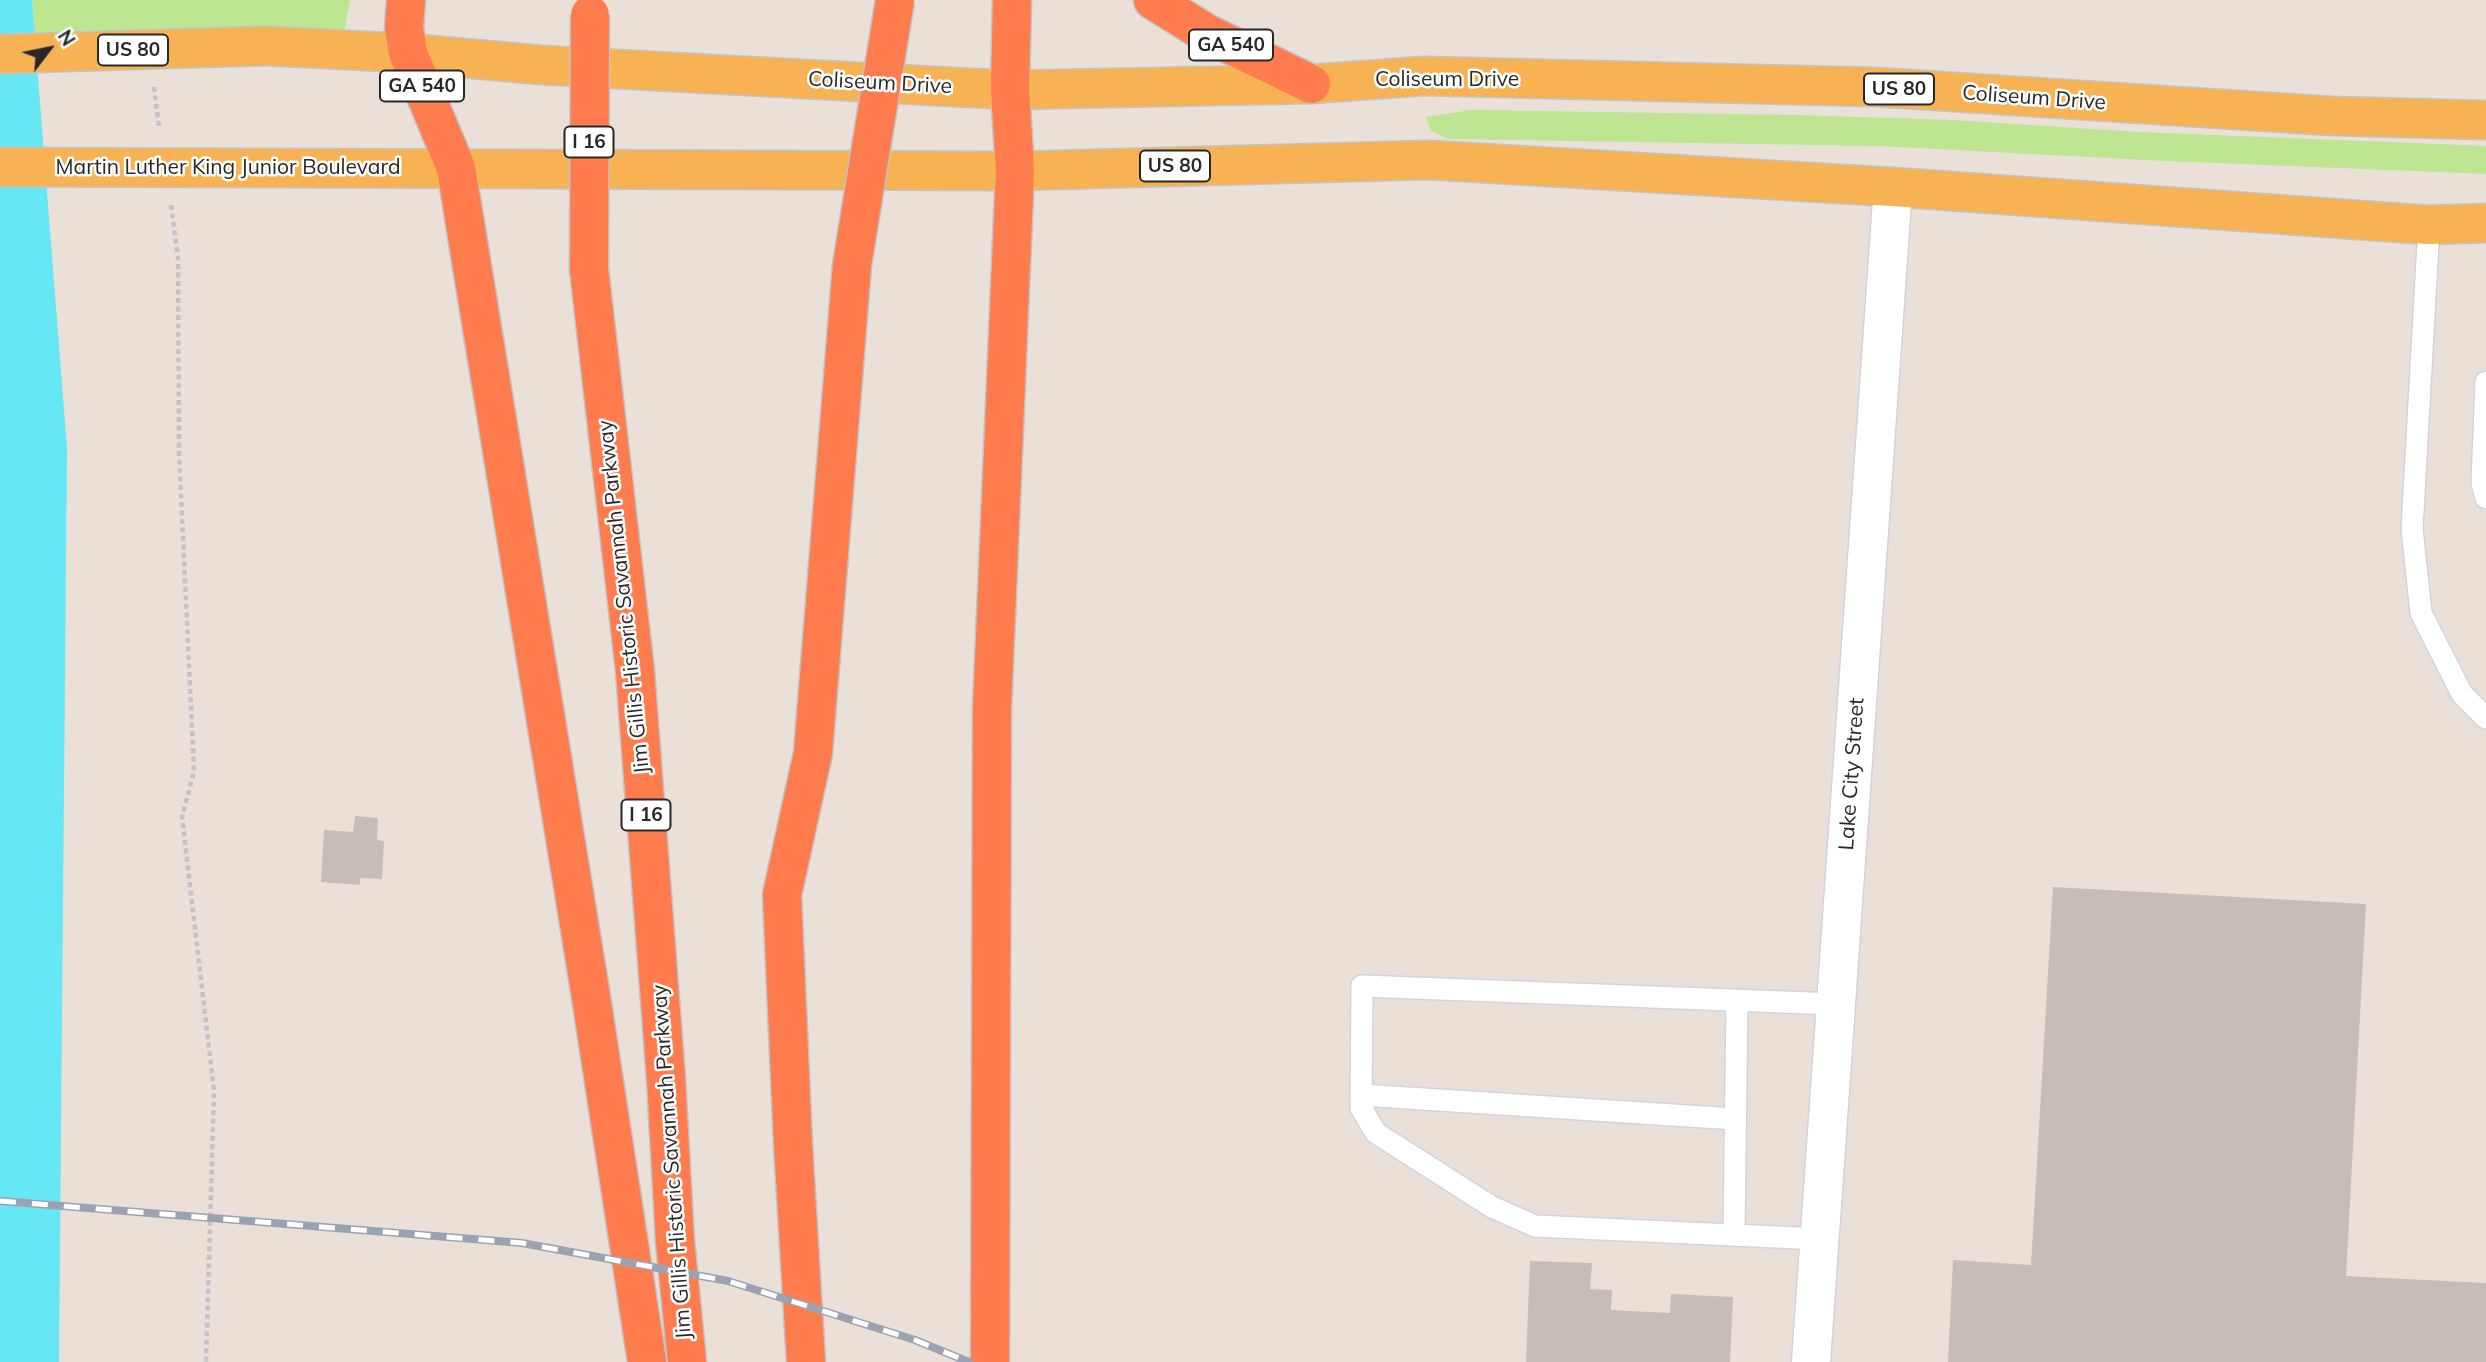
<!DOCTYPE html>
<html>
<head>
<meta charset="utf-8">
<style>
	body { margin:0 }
	#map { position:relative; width:2486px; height:1362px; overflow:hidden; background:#ebe0d8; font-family:Mulish,sans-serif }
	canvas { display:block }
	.north { position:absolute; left:14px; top:14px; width:70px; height:70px; -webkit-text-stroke:5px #fff; paint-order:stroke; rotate:58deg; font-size:19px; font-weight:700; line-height:28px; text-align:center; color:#282828 }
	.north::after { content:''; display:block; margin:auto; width:24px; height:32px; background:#282828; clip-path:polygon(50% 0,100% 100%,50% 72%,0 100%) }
</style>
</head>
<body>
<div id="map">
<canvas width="2486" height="1362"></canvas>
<div class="north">N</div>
</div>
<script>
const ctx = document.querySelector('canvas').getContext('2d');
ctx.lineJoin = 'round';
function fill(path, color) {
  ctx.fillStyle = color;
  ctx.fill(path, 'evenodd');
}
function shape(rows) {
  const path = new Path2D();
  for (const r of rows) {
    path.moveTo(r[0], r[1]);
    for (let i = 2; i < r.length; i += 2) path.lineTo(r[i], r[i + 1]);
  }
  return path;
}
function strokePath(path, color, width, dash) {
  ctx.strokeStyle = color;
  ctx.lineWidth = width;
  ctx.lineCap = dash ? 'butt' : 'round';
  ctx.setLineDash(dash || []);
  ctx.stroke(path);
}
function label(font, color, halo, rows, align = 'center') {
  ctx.font = font + ' Mulish,sans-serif';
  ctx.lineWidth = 5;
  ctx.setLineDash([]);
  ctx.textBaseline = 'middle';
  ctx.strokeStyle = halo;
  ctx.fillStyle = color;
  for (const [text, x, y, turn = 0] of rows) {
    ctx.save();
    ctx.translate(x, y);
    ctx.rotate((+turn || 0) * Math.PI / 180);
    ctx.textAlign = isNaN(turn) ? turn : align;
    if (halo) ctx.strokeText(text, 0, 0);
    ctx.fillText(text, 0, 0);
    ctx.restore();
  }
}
fill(shape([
	[32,0,350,0,338,63,37,69],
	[1471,110,1798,115,1953,120,2139,132,2486,146,2486,174,2145,160,1879,146,1449,139,1431,131,1426,117]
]), '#bde592');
fill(shape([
	[0,0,32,0,67,448,59,1362,0,1362]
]), '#66e7f3');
fill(shape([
	[355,816,378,818,377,840,384,841,382,879,360,878,360,885,321,882,324,830,353,832],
	[2053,887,2366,904,2346,1276,2486,1283,2486,1362,1948,1362,1953,1260,2031,1265],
	[1530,1261,1592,1263,1590,1289,1612,1290,1611,1310,1670,1313,1671,1294,1733,1297,1730,1362,1526,1362]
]), '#c6bdb8');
const lane = shape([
	[2429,225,2412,529,2421,613,2462,694,2486,718],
	[2486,382,2482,483,2486,498],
	[1361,1095,1735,1119],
	[1734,1235,1737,1000],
	[1820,1239,1535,1226,1492,1207,1376,1133,1361,1108,1362,986,1836,1004]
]);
const street = shape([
	[1811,1362,1893,187]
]);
const primary = shape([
	[265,46,408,53,541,65,1010,90,1311,84,1424,76,1875,87,2332,116,2486,120],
	[264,168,1015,171,1429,160,1893,187,2429,225,2486,223]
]);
const highway = shape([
	[406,0,404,28,408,53,456,168,591,997,647,1362],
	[1153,0,1206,33,1311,84],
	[589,269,635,671,666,1079,675,1241,687,1362],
	[782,895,793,1144,806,1362],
	[990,1362,992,708,1015,171,1010,90,1012,0]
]);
strokePath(lane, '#ced5e2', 24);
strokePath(street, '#ced5e2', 41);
strokePath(primary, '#c3c3c3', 41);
strokePath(highway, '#c3c3c3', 41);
strokePath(shape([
	[154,87,159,127],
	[171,205,178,258,179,452,194,771,182,817,214,1091,206,1362]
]), '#c3c3c3', 4.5, [5, 3.5]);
strokePath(lane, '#fff', 21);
strokePath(street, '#fff', 38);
strokePath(primary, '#f6b253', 38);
strokePath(highway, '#ff7c4f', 38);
const rail = shape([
	[0,1201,522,1243,728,1281,915,1340,969,1362]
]);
strokePath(rail, '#9ba3b3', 8);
strokePath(rail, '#fff', 5, [16]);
const primaryBridge = shape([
	[0,54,265,46],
	[0,167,264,168]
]);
const highwayBridge = shape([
	[589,269,590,15],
	[782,895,813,753,852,265,895,0]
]);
strokePath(primaryBridge, '#c3c3c3', 41, []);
strokePath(highwayBridge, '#c3c3c3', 41, []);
strokePath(primaryBridge, '#f6b253', 38);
strokePath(highwayBridge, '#ff7c4f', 38);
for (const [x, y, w] of [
	[1231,45,84],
	[133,50,70],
	[422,86,84],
	[1899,89,70],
	[589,142,49],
	[1175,166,70],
	[646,815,49]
]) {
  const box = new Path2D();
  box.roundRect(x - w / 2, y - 15.5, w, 31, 5);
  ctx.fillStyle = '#fff';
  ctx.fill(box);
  strokePath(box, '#282828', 2);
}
label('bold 19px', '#282828', null, [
	["GA 540",1231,45],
	["US 80",133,50],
	["GA 540",422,86],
	["US 80",1899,89],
	["I 16",589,142],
	["US 80",1175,166],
	["I 16",646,815]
]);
label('21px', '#282828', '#fff', [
	["Coliseum Drive",1447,80],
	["Coliseum Drive",880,83,3],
	["Coliseum Drive",2034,98,4],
	["Martin Luther King Junior Boulevard",228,168],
	["Jim Gillis Historic Savannah Parkway",624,597,-96],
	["Lake City Street",1852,774,-86],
	["Jim Gillis Historic Savannah Parkway",672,1162,-94]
]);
</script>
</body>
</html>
